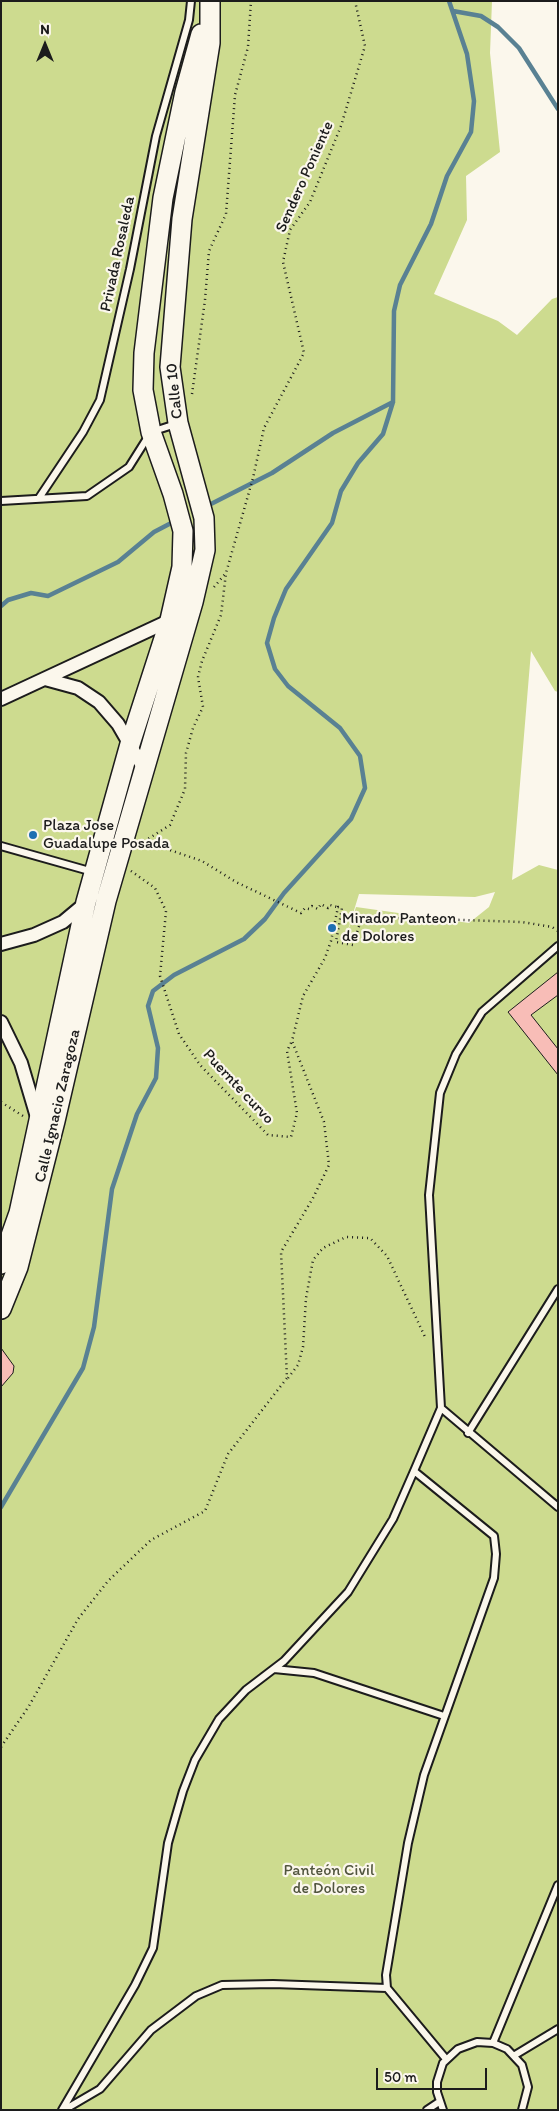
<!DOCTYPE html>
<html>
<head>
<meta charset="utf-8">
<style>
	body { margin:0 }
	#map { position:relative; width:559px; height:2111px; overflow:hidden; background:#fbf7ec; font-family:Itim,sans-serif }
	canvas { display:block }
	.frame { position:absolute; inset:0; border:2px solid #1c1c1c; pointer-events:none }
	.north { position:absolute; left:20px; top:20px; width:50px; height:50px; -webkit-text-stroke:4px #fbf7ec; paint-order:stroke; rotate:0deg; font-size:14px; font-weight:700; line-height:20px; text-align:center; color:#1c1c1c }
	.north::after { content:''; display:block; margin:auto; width:18px; height:22px; background:#1c1c1c; clip-path:polygon(50% 0,100% 100%,50% 72%,0 100%) }
	.scale { position:absolute; left:376px; top:2068px; width:111px; height:22px; box-sizing:border-box; border:2px solid #1c1c1c; border-top:0; padding-left:6px; font-size:15px; line-height:18px; white-space:nowrap; color:#1c1c1c; -webkit-text-stroke:4px #fbf7ec; paint-order:stroke }
</style>
</head>
<body>
<div id="map">
<canvas width="559" height="2111"></canvas>
<div class="frame"></div>
<div class="north">N</div>
<div class="scale">50 m</div>
</div>
<script>
const ctx = document.querySelector('canvas').getContext('2d');
ctx.lineJoin = 'round';
function fill(path, color) {
  ctx.fillStyle = color;
  ctx.fill(path, 'evenodd');
}
function shape(rows) {
  const path = new Path2D();
  for (const r of rows) {
    path.moveTo(r[0], r[1]);
    for (let i = 2; i < r.length; i += 2) path.lineTo(r[i], r[i + 1]);
  }
  return path;
}
function strokePath(path, color, width, dash) {
  ctx.strokeStyle = color;
  ctx.lineWidth = width;
  ctx.lineCap = dash ? 'butt' : 'round';
  ctx.setLineDash(dash || []);
  ctx.stroke(path);
}
function label(font, color, halo, rows, align = 'center') {
  ctx.font = font + ' Itim,sans-serif';
  ctx.lineWidth = 4.5;
  ctx.setLineDash([]);
  ctx.textBaseline = 'middle';
  ctx.strokeStyle = halo;
  ctx.fillStyle = color;
  for (const [text, x, y, turn = 0] of rows) {
    ctx.save();
    ctx.translate(x, y);
    ctx.rotate((+turn || 0) * Math.PI / 180);
    ctx.textAlign = isNaN(turn) ? turn : align;
    if (halo) ctx.strokeText(text, 0, 0);
    ctx.fillText(text, 0, 0);
    ctx.restore();
  }
}
fill(shape([
	[1,1,492,1,490,53,500,152,466,176,467,220,434,294,498,321,517,335,552,299,558,297,558,692,555,691,531,651,512,880,539,865,558,870,558,2110,1,2110],
	[495,892,489,907,469,923,356,907,344,943,359,894,475,897]
]), '#cddb8f');
strokePath(shape([
	[453,11,481,16,498,27,519,48,558,109],
	[207,506,272,473,333,433,393,402],
	[1,606,8,600,31,593,48,596,118,562,154,532,175,521],
	[1,1507,83,1368,94,1327,112,1189,137,1114,156,1078,158,1048,148,1006,153,991,174,975,244,939,265,919,284,893,351,819,365,788,360,756,340,728,288,686,275,669,267,643,274,618,286,589,332,523,341,491,358,463,383,434,393,402,394,311,400,285,431,224,447,176,471,132,474,101,467,54,449,1]
]), '#598193', 4.5);
const building = shape([
	[558,972,558,995,531,1015,558,1049,558,1075,508,1012,558,972],
	[1,1348,14,1366,13,1373,1,1387,1,1348]
]);
fill(building, '#f8bdb7');
strokePath(building, '#1c1c1c', 1);
const lane = shape([
	[39,498,83,432,100,400,130,269,156,136,189,20,191,1],
	[1,501,87,496,129,467,151,432,176,424],
	[1,846,93,872],
	[441,1408,558,1507],
	[468,1433,558,1289],
	[274,1669,314,1673,444,1716],
	[387,1988,386,1975,408,1843,424,1775,494,1578,496,1554,494,1536,414,1471],
	[493,2043,558,1885],
	[515,2055,558,2029],
	[62,2110,135,1985,153,1948,168,1843,183,1791,195,1760,219,1719,246,1690,284,1661,348,1592,393,1519,414,1471,441,1408,429,1195,440,1093,456,1054,482,1012,558,946],
	[64,2110,100,2089,151,2030,196,1996,222,1985,273,1984,387,1988,446,2059],
	[427,2110,439,2102],
	[443,2110,437,2092,437,2082,443,2063,458,2049,477,2042,493,2043,507,2049,522,2065,528,2087,522,2110]
]);
const street = shape([
	[45,679,78,688,99,702,118,724,144,769],
	[1,699,173,619],
	[1,944,34,935,63,922,87,902],
	[1,1022,21,1063,37,1117]
]);
const secondary = shape([
	[1,1264,19,1213,86,902,130,744,170,620,182,567,183,531,173,494,151,432,143,390,144,353,163,198,185,92,201,34],
	[1,1309,18,1267,55,1121,106,901,193,602,205,550,204,518,178,423,170,367,182,219,210,43,210,1]
]);
strokePath(lane, '#1c1c1c', 10);
strokePath(street, '#1c1c1c', 16);
strokePath(secondary, '#1c1c1c', 22);
strokePath(shape([
	[192,394,205,300,209,251,226,214,235,95,248,47,251,1],
	[214,587,226,573,253,478,264,428,304,353,283,262,290,230,310,202,341,126,365,46,355,1],
	[140,844,170,825,185,789,186,753,193,728,203,707,198,677,202,661,221,615,226,573],
	[141,844,158,846,202,861,236,882,301,913,305,908,309,909,312,906,318,909,321,904,328,908,330,905,337,907],
	[131,871,155,888,166,911,160,976,179,1034,200,1065,268,1135,291,1137,297,1113,287,1051,292,1041],
	[1,1102,23,1116],
	[288,1378,298,1365,303,1347,306,1298,313,1260,323,1248,346,1237,370,1238,387,1256,426,1339],
	[1,1747,29,1706,78,1619,108,1581,151,1540,205,1511,228,1454,287,1378,281,1252,313,1198,329,1165,324,1122,292,1041,303,996,325,958,331,941,338,907,342,908,336,942,353,945,361,920,370,919,404,918,522,922,552,927,558,931]
]), '#1c1c1c', 2.5, [1, 4]);
strokePath(lane, '#fbf7ec', 6);
strokePath(street, '#fbf7ec', 12);
strokePath(secondary, '#fbf7ec', 19);
for (const [x, y, r, color] of [
	[33,835,5,"#1f6fb2"],
	[332,928,5,"#1f6fb2"]
]) {
  const dot = new Path2D();
  dot.arc(x, y, r, 0, 2 * Math.PI);
  ctx.fillStyle = color;
  ctx.fill(dot);
  strokePath(dot, '#fbf7ec', 2);
}
label('16px', '#1c1c1c', '#fbf7ec', [
	["Sendero Poniente",305,177,-66],
	["Privada Rosaleda",118,254,-78],
	["Calle 10",175,391,-96],
	["Puernte curvo",238,1087,47],
	["Calle Ignacio Zaragoza",58,1106,-77]
]);
label('16px', '#1c1c1c', '#fbf7ec', [
	["Plaza Jose",43,826],
	["Guadalupe Posada",43,844],
	["Mirador Panteon",342,919],
	["de Dolores",342,937]
], 'left');
label('16px', '#51553e', '#fbf7ec', [
	["Panteón Civil",329,1871],
	["de Dolores",329,1889]
]);
</script>
</body>
</html>
